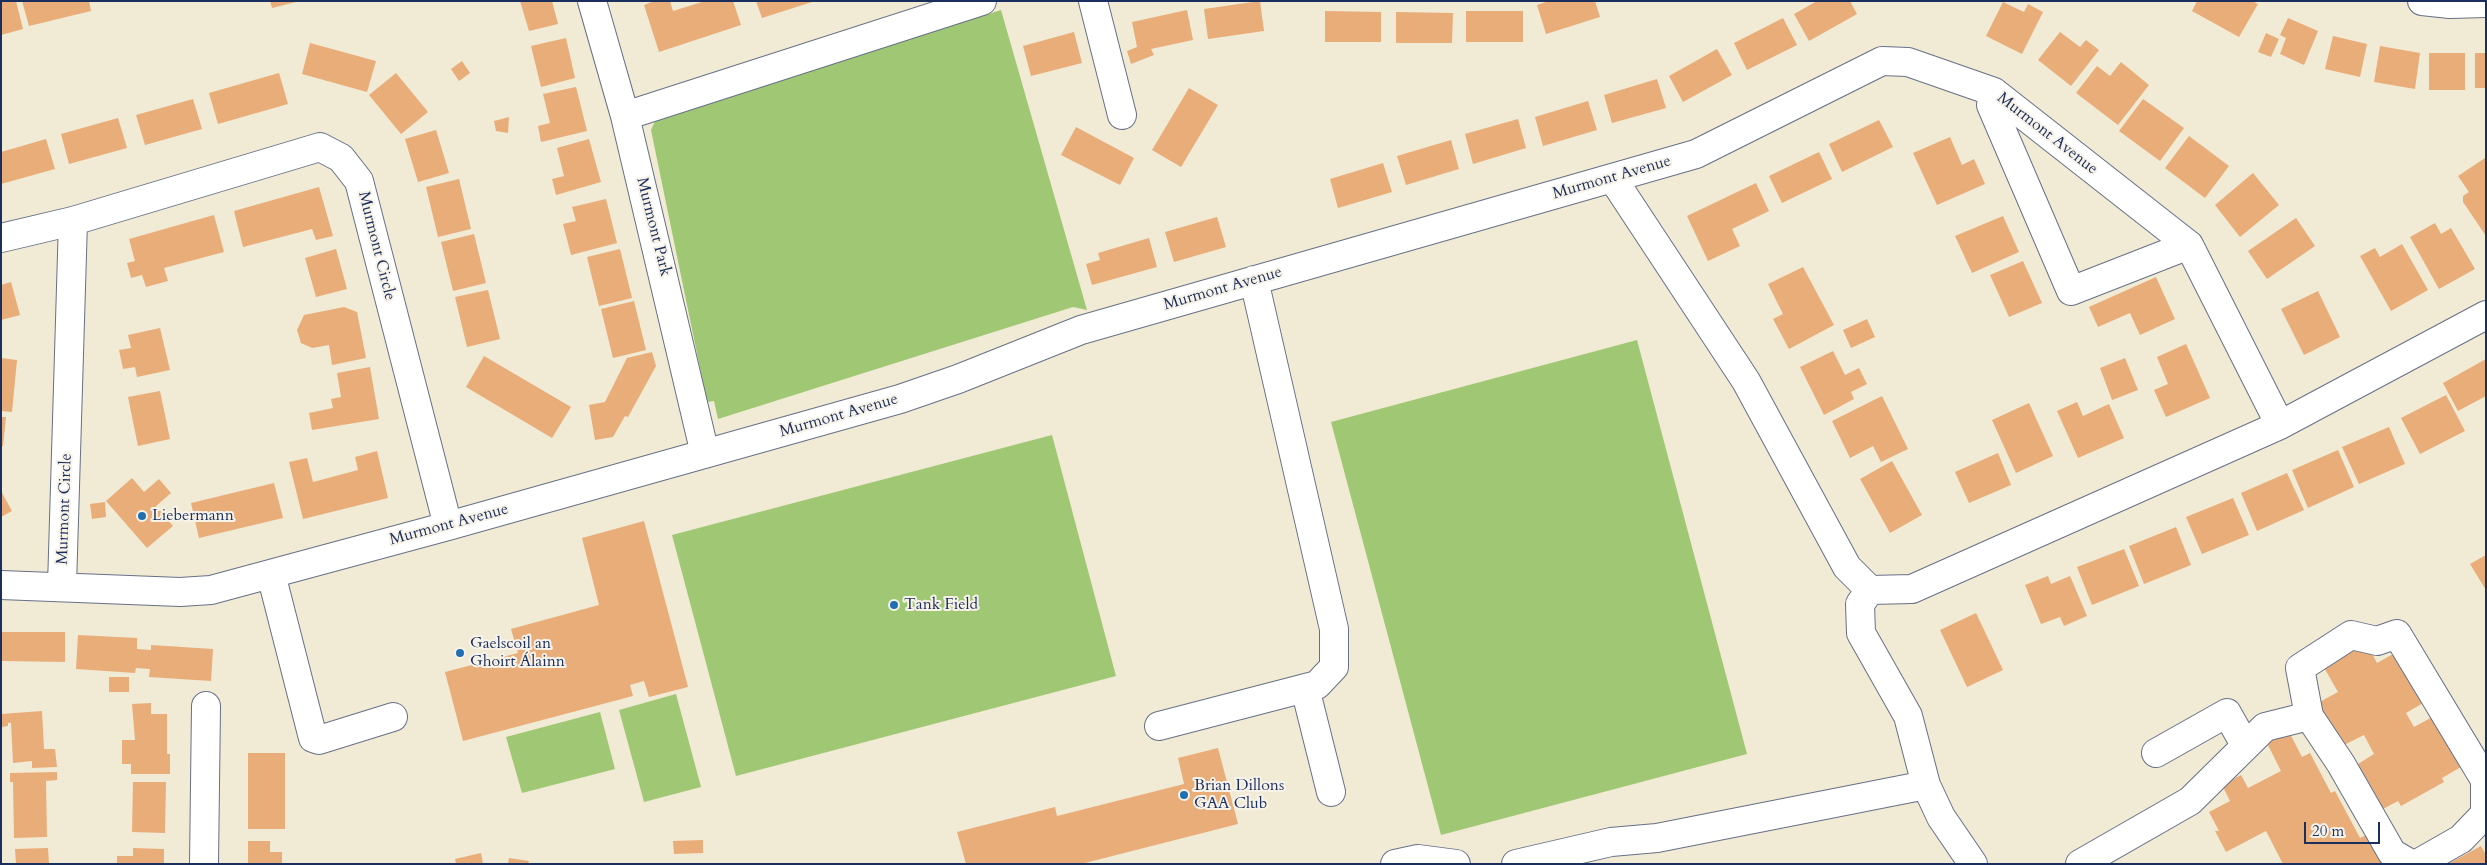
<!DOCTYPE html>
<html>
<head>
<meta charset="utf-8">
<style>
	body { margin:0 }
	#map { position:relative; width:2487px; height:865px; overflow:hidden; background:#f1ead4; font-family:Cardo,serif }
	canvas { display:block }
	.frame { position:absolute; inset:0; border:2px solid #1b2f5e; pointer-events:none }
	.scale { position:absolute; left:2304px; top:822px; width:76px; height:22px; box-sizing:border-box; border:2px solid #1b2f5e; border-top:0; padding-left:6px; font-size:15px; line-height:18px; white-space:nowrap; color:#1b2f5e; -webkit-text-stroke:4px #f7f3e8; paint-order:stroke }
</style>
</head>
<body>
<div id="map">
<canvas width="2487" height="865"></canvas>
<div class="frame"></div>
<div class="scale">20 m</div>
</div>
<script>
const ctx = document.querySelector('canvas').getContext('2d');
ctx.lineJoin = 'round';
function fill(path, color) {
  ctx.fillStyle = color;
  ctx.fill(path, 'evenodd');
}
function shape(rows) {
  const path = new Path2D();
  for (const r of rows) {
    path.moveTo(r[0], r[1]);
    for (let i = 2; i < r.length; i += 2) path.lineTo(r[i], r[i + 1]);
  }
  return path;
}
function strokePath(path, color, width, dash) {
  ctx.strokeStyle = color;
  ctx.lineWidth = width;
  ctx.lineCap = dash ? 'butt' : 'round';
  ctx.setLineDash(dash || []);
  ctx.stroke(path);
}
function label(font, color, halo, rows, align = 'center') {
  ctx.font = font + ' Cardo,serif';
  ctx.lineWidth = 4;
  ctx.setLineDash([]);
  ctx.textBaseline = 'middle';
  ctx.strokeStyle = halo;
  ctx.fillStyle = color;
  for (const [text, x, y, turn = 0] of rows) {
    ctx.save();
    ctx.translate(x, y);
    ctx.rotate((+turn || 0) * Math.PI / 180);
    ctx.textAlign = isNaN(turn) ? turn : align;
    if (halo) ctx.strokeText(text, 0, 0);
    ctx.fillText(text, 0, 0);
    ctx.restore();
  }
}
fill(shape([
	[1001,10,1087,310,1073,307,718,419,714,401,707,402,651,130,656,119],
	[1637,340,1747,754,1441,835,1331,422],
	[1052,435,1116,676,736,776,672,535],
	[676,694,701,787,644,802,619,710],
	[600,712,615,769,522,793,506,737]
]), '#a0c874');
fill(shape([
	[1,1,16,1,23,29,1,35],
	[22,1,89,1,91,11,29,26],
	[270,1,296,1,296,2,272,8],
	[520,1,552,1,558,24,529,31],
	[654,1,670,1,673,11,705,1,733,1,741,25,659,52,644,5],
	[756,1,812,1,812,2,762,18],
	[1260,1,1264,31,1208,39,1204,9],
	[1549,1,1595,1,1600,17,1546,34,1537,5],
	[1817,1,1850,1,1857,14,1809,41,1794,14],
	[2197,1,2252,1,2258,4,2239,37,2192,11],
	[2003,2,2024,12,2028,4,2043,12,2022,54,1986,36],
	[1187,10,1193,40,1151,49,1154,55,1131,64,1127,51,1137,47,1132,22],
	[1325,11,1381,12,1381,42,1325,42],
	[1466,11,1523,11,1523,42,1466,42],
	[1396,12,1453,13,1452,43,1396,43],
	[1783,18,1797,45,1747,70,1734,43],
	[2288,18,2318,31,2304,65,2280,54,2286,38,2280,35],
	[1074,32,1082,63,1031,76,1023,46],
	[2060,32,2080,47,2086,40,2099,50,2071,86,2038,60],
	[2266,33,2279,39,2271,57,2258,52],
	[2333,36,2367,44,2360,77,2325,69],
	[566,38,575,78,541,87,531,46],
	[310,43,376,61,367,92,302,74],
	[2380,46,2420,53,2415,89,2374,82],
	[1717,49,1732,75,1683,102,1669,76],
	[2429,53,2465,53,2465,90,2429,90],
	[2475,53,2486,53,2486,88,2475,88],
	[462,61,470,73,459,81,451,69],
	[2121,62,2149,85,2118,125,2076,93,2097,66,2110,76],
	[279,73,288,104,218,124,209,93],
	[396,73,428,112,401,134,369,95],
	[1657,79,1666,108,1612,123,1604,95],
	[576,87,587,131,541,142,538,126,550,123,543,94],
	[1189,88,1218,105,1181,167,1152,150],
	[193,99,202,129,145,145,136,115],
	[2143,99,2184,128,2160,161,2119,131],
	[1588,101,1597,130,1543,146,1535,117],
	[509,117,508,133,496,131,494,121],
	[118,118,127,148,69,164,61,134],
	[1518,119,1526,148,1473,164,1465,134],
	[1879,120,1893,147,1842,172,1829,144],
	[1076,127,1134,158,1120,185,1061,155],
	[436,130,449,173,418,182,405,139],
	[2189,136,2229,166,2205,198,2165,168],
	[1950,137,1962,165,1974,159,1985,184,1937,205,1913,153],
	[46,139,55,169,1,184,1,152],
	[589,139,601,182,556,195,552,179,564,176,557,148],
	[1451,140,1459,169,1406,185,1397,156],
	[1819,152,1832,179,1782,203,1769,176],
	[2485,158,2486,159,2486,236,2463,202,2463,196,2469,192,2458,176],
	[1383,163,1392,192,1338,208,1330,179],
	[2253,173,2279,205,2240,237,2215,205],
	[459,179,471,229,438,237,426,187],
	[1756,183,1769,211,1732,229,1740,246,1708,261,1687,216],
	[319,187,333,236,316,240,312,229,243,247,234,211],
	[606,199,617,243,571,255,563,224,576,221,572,207],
	[214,215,224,252,164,268,168,281,146,287,142,275,131,278,127,263,135,261,129,239],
	[2003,216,2019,252,1972,273,1955,236],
	[1217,217,1226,247,1174,262,1165,232],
	[2296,218,2315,246,2267,279,2248,251],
	[2435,223,2441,234,2451,228,2475,269,2439,289,2410,237],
	[474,234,486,283,453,291,441,242],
	[1149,238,1157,267,1092,285,1086,264,1100,260,1098,253],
	[2402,244,2428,290,2391,311,2360,256,2375,248,2380,257],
	[336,249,347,289,316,297,305,258],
	[620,249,632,298,599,306,587,257],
	[2023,261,2042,303,2009,317,1990,275],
	[1803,267,1834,325,1789,349,1773,319,1783,314,1768,284],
	[2156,277,2175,319,2140,335,2130,313,2098,327,2089,307],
	[11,282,20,315,1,320,1,285],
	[488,290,500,339,467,347,455,297],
	[2318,291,2340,337,2304,355,2281,309],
	[634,301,646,350,613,358,601,309],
	[344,307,357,312,366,358,332,365,329,345,312,348,301,343,297,330,304,315],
	[1867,319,1875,337,1851,348,1843,330],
	[160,328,170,370,137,377,135,367,123,369,119,350,131,348,128,335],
	[2186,344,2210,398,2166,417,2154,390,2168,384,2157,357],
	[1833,351,1845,375,1859,368,1867,384,1851,392,1854,399,1824,415,1800,367],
	[652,352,656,366,628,417,625,416,613,437,595,440,589,405,605,402,627,358],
	[484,356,571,407,552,438,466,387],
	[1,358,17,360,12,412,1,411],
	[2125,358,2138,390,2112,400,2100,368],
	[2486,359,2486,396,2458,411,2443,383],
	[370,367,379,419,312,430,309,413,333,408,331,399,341,397,337,373],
	[160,391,170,439,138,446,128,397],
	[2446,395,2465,431,2420,454,2401,418],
	[1882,396,1908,449,1881,462,1873,446,1850,458,1832,421],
	[2077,402,2083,416,2109,404,2124,438,2078,458,2057,411],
	[2029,403,2053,456,2016,473,1992,420],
	[1,417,6,417,3,446,1,446],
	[2389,427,2405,464,2359,484,2342,447],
	[2338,450,2354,487,2308,508,2292,470],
	[377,451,388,498,303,519,289,462,307,458,313,482,358,470,355,457],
	[1998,453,2011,485,1969,503,1955,472],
	[1892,461,1922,515,1890,533,1860,479],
	[2287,473,2304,510,2257,531,2241,493],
	[132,478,144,492,159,479,171,493,156,506,173,526,147,548,106,501],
	[274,483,283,518,199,538,191,503],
	[1,491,12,511,1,517],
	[2233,498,2249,535,2202,554,2186,517],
	[105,502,106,517,92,519,90,504],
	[644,521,688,687,649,697,644,681,630,685,633,696,463,741,445,672,518,653,511,629,599,605,582,538],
	[2176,527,2191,565,2144,584,2129,546],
	[2124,549,2139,586,2092,605,2077,567],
	[2486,555,2486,590,2470,564],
	[2048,576,2051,584,2070,576,2087,616,2064,626,2060,617,2041,624,2025,585],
	[1976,613,2003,670,1967,687,1940,630],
	[2,632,65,632,65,662,2,661],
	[78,635,137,638,137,649,151,650,151,645,213,649,211,681,149,677,150,669,136,668,135,673,76,669],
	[2365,640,2377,663,2402,649,2430,699,2406,713,2414,727,2438,714,2466,764,2442,778,2444,782,2401,806,2398,801,2383,809,2358,764,2374,754,2364,735,2340,747,2316,704,2338,692,2322,664],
	[109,677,129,677,129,692,109,692],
	[151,703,151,714,167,714,167,754,170,754,170,774,131,774,131,764,122,764,122,740,135,740,132,704],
	[42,711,44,749,55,749,57,767,32,768,32,761,13,763,11,723,8,723,8,726,2,727,1,714],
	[2288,730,2302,757,2310,753,2331,793,2335,791,2360,838,2374,831,2389,858,2379,864,2283,864,2266,831,2226,852,2215,831,2219,831,2209,812,2230,801,2222,785,2241,775,2248,788,2281,771,2266,741],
	[1218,748,1238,824,1081,864,966,864,957,832,1055,807,1057,816,1184,784,1178,758],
	[248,753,285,753,285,829,248,829],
	[57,772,57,780,46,781,47,837,14,838,13,782,10,782,10,773],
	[133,782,166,782,165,833,132,832],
	[703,840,703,853,674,854,673,841],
	[248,841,270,841,270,852,282,852,282,864,248,864],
	[2481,846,2486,855,2486,864,2448,864],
	[48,848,49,864,16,864,15,849],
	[133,848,164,849,164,864,117,864,117,856,133,856],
	[481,853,483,864,456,864,455,859],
	[509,858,529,861,528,864,508,864]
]), '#e9ad7a');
const minor = shape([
	[592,1,625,116,705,454],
	[1093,1,1122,115],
	[2422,1,2450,4,2486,3],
	[1994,92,1991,105,2071,291,2189,245],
	[625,116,982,1],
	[1613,179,1746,381,1847,567,1870,590,1912,589,2280,425,2486,315],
	[1,238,73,221,320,147,341,158,359,181,448,526],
	[271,574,313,738,319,740,393,717],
	[1,585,180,592,211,590,448,526,900,399,958,379,1081,330,1696,154,1882,61,1908,62,1994,92,2189,245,2280,425],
	[62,586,73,221],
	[1870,590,1860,604,1861,633,1908,716,1926,785,1941,817,1973,864],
	[1305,688,1331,792],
	[1159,726,1317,685,1334,667,1334,629,1254,280],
	[2156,753,2227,713,2245,745],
	[204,864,206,706],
	[1395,864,1418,859,1456,864],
	[1516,864,1611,842,1657,838,1926,785],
	[2080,864,2190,801,2265,727,2309,716],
	[2411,864,2392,853,2341,764,2309,716,2300,668,2351,635,2377,641,2397,634,2485,780,2485,814,2461,839,2417,864]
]);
strokePath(minor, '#667087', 30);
strokePath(minor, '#fff', 28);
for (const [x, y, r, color] of [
	[142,516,5,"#1f6fb2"],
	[894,605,5,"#1f6fb2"],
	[460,653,5,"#1f6fb2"],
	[1184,795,5,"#1f6fb2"]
]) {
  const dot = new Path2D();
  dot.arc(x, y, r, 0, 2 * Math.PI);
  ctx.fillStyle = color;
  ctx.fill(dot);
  strokePath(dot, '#f7f3e8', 2);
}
label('16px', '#1b2f5e', '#f7f3e8', [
	["Murmont Avenue",2047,134,38],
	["Murmont Avenue",1612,178,-16],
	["Murmont Park",653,227,76],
	["Murmont Circle",376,246,76],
	["Murmont Avenue",1223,289,-16],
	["Murmont Avenue",839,416,-16],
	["Murmont Circle",65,509,-88],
	["Murmont Avenue",449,525,-15]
]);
label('16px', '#1b2f5e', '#f7f3e8', [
	["Liebermann",152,516],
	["Tank Field",904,605],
	["Gaelscoil an",470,644],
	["Ghoirt Álainn",470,662],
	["Brian Dillons",1194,786],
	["GAA Club",1194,804]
], 'left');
</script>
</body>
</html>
